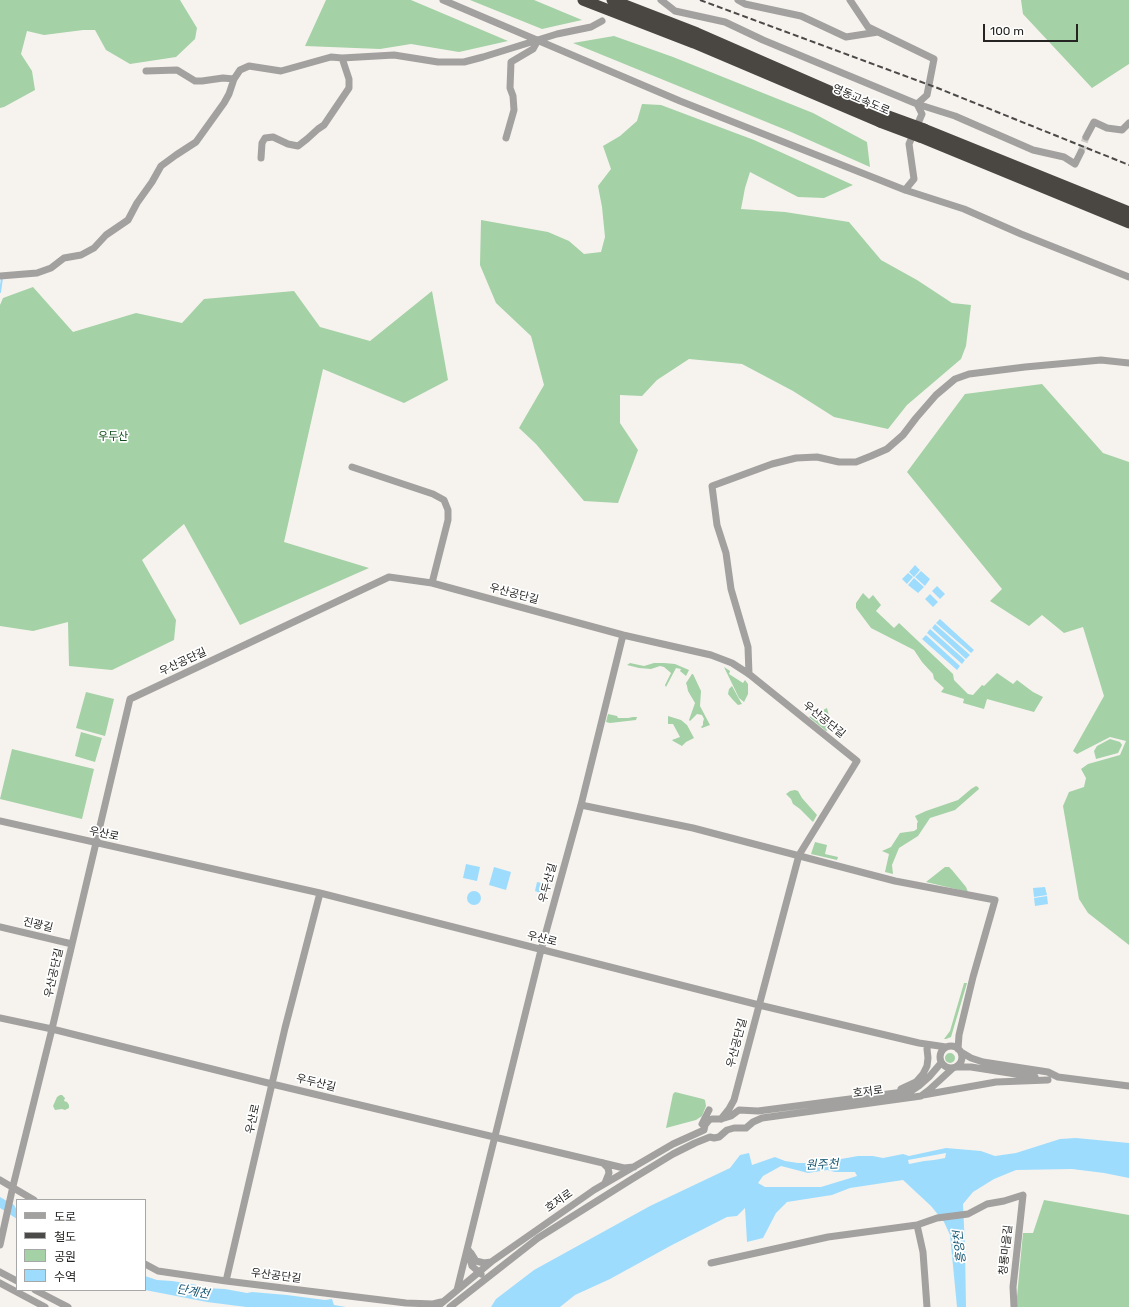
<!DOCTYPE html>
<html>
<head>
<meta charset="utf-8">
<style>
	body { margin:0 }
	#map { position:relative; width:1129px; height:1307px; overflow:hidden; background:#f6f3ee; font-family:Rubik,"Noto Sans KR",sans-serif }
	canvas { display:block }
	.legend { position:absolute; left:16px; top:1199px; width:130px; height:92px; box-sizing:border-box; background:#fff; border:1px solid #a8a7a7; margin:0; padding:5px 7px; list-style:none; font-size:12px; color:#252422 }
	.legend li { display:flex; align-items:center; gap:8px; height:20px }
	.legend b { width:20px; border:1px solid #a8a7a7 }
	.scale { position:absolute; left:983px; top:24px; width:95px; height:18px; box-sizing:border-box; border:2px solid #252422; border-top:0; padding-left:5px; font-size:12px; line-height:14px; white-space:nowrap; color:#252422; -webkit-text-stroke:3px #fff; paint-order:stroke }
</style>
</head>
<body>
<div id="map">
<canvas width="1129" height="1307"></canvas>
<ul class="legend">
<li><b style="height:5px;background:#a3a19f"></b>도로</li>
<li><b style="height:5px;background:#4c4a48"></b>철도</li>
<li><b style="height:11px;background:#a4d1a5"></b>공원</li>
<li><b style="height:11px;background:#9edcfe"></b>수역</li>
</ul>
<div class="scale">100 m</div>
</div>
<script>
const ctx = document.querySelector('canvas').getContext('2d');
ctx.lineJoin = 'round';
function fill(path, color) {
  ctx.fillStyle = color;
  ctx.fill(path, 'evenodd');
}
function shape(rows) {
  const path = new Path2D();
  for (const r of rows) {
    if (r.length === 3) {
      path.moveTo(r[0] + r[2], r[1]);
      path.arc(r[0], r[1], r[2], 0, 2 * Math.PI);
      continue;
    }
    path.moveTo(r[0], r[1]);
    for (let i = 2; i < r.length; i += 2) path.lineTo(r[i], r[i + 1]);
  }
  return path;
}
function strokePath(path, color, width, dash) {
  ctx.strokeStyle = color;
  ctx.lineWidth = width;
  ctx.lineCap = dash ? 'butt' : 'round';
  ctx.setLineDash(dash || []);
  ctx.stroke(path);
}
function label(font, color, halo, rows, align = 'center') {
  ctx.font = font + ' Rubik,"Noto Sans KR",sans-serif';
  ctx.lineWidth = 3.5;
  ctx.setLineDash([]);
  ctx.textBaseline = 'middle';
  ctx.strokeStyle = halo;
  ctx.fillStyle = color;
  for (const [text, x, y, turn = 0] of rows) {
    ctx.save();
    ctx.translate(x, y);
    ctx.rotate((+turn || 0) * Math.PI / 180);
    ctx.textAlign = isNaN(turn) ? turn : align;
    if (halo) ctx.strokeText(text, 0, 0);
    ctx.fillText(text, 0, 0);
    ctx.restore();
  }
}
fill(shape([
	[0,0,180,0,197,28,195,39,176,57,130,64,106,50,95,30,83,30,44,35,27,31,21,54,32,71,35,90,4,107,0,108],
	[326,0,411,0,508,41,459,52,411,44,380,49,305,46],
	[470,0,534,0,582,20,542,29],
	[1021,0,1129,0,1129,64,1092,88,1023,14],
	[614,36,673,57,813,113,867,142,870,167,791,132,573,43],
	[642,104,661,105,754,140,853,185,824,198,798,197,750,172,745,188,741,209,785,212,849,222,881,260,917,280,952,303,971,305,966,346,961,359,907,405,888,429,834,417,793,391,742,364,689,359,657,380,642,396,620,395,620,423,638,450,618,503,584,501,536,444,519,428,544,385,531,336,496,303,480,265,481,220,548,232,569,241,584,254,601,252,605,237,602,207,598,186,611,169,603,146,620,136,637,121],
	[33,287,73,332,136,313,182,323,204,299,294,291,320,327,370,341,432,291,448,380,404,403,323,369,284,542,369,568,240,625,184,524,142,560,176,620,174,640,112,670,69,666,68,622,33,631,0,626,0,305,3,298],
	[1042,384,1103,453,1129,462,1129,945,1088,913,1079,899,1063,806,1069,792,1084,787,1086,778,1081,769,1088,764,1120,755,1126,741,1110,737,1077,754,1073,751,1104,696,1083,627,1064,633,1042,615,1029,626,990,601,1002,589,907,472,965,394],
	[863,593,869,599,873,595,881,605,876,611,894,628,899,623,953,674,954,680,968,694,973,695,982,685,984,686,997,673,1013,684,1017,680,1033,692,1043,697,1034,712,987,699,984,709,963,703,964,699,941,692,944,688,934,679,933,674,922,662,914,650,871,628,856,608,856,603],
	[630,663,644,666,654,663,664,663,675,664,689,670,686,676,680,671,681,669,676,668,666,687,665,685,671,673,664,667,660,666,651,669,639,668,627,665],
	[724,667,730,671,729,674,743,683,745,680,748,684,748,694,744,702,739,698],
	[692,674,693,674,701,691,700,706,710,725,702,728,701,727,703,725,703,722,704,719,702,715,697,714,690,721,689,720,695,703,688,691,687,686,686,683],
	[732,686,739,699,742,704,738,705,733,700,728,694,729,689],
	[86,692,114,699,105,736,76,728],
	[827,708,832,728,826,731,809,717],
	[608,714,617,716,618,718,628,718,633,717,637,717,636,720,610,723,606,722],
	[668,716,681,720,687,725,694,738,686,742,682,746,673,741,672,740,680,737,673,724,668,724],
	[81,732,102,738,95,762,75,756],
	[1110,739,1120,742,1122,745,1118,753,1096,759,1094,751,1097,746],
	[12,749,94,769,82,819,0,799],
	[976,786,978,787,979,789,955,810,930,818,918,836,899,848,892,865,893,874,885,872,889,854,882,851,891,847,900,833,914,831,917,829,917,823,918,822,915,816,926,811,958,800,971,789],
	[795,790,798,791,802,798,817,815,813,822,800,809,793,804,791,799,786,794,790,791],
	[815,842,827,845,825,854,838,857,837,860,811,854],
	[945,867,949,867,952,870,966,887,968,892,926,882],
	[964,983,967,983,951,1037,946,1039,944,1039,950,1031],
	[950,1058,5],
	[675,1092,703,1099,705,1100,706,1106,702,1116,696,1120,666,1128,673,1094],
	[60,1095,62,1095,65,1098,64,1101,67,1102,69,1105,69,1108,65,1110,62,1109,55,1110,53,1106,57,1097],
	[1044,1200,1129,1215,1129,1307,1016,1307,1023,1233,1033,1233]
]), '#a4d1a5');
fill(shape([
	[915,565,920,570,914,577,909,572],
	[921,571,930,579,925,586,915,577],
	[908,573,913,577,907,584,902,579],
	[914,578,924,587,918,593,908,585],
	[937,586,945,594,940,599,932,591],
	[930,594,938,602,933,607,925,599],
	[940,619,974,650,971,653,936,623],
	[935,624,970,655,966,659,932,628],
	[930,629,965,660,962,664,927,633],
	[926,635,960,666,957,670,922,639],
	[466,864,480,867,477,881,463,878],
	[494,867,511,872,506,890,489,885],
	[537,882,546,884,543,894,535,891],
	[1045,887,1047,895,1034,897,1033,888],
	[474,898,7],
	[1047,896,1048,904,1035,906,1034,898],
	[1076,1138,1129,1143,1129,1178,1104,1173,1072,1169,1016,1170,994,1179,973,1192,963,1204,965,1247,966,1307,957,1307,950,1235,944,1222,931,1206,903,1180,850,1188,832,1195,787,1202,776,1213,763,1238,747,1242,745,1208,737,1216,727,1217,672,1245,610,1279,575,1295,560,1307,491,1307,496,1299,534,1270,650,1206,730,1168,740,1155,749,1153,752,1165,775,1157,785,1161,798,1163,818,1163,858,1156,873,1156,883,1158,903,1154,909,1156,946,1148,981,1151,995,1156,1016,1153,1060,1139],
	[946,1153,945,1158,934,1160,924,1161,909,1164,908,1160],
	[781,1166,808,1173,827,1170,835,1172,855,1172,857,1176,821,1187,765,1187,758,1183,763,1176],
	[0,1197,14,1205,17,1210,17,1219,0,1208],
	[145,1276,157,1280,172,1281,197,1285,205,1288,225,1289,247,1293,252,1292,287,1295,325,1300,332,1299,334,1305,346,1307,246,1307,207,1302,145,1290]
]), '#9edcfe');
strokePath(shape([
	[0,292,2,278]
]), '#9edcfe', 2);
strokePath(shape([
	[1081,152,1086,137]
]), '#cccac5', 7, [7, 3.5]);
strokePath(shape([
	[443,0,680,101,905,190,964,209,1021,234,1129,277],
	[661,0,675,11,725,22,763,40,917,104,927,95,934,59,868,27,850,0],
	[738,0,745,4,801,16,846,37,878,32],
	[146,71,177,70,195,81,202,81,223,78,234,79],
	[1086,137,1094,122,1107,128,1122,130,1129,123],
	[506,138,514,110,513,96,510,88,511,62,533,49,538,40],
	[261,158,262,143,265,138,273,137,288,144,298,146,307,139,318,129,324,125,349,88,349,79,342,58],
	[905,190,914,179,909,144,922,114,917,104,955,116,1033,150,1064,157,1075,164,1081,152],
	[0,276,37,273,51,268,64,258,81,255,94,248,106,235,128,220,137,203,152,182,161,166,176,155,196,142,224,103,229,94,234,79,240,70,249,66,281,71,331,57,342,58,394,55,438,62,464,62,483,57,557,34,591,27,602,21],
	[352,467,433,494,444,500,448,510,448,520,432,583],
	[749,674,748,647,731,589,726,553,717,525,712,486,772,464,796,458,817,457,839,462,856,462,871,456,887,449,903,435,916,418,936,395,955,379,969,374,1025,367,1101,360,1129,363],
	[581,805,693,828,895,881,995,900,973,977,959,1035,958,1049],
	[0,821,320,893,759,1005,919,1043,946,1047],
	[0,927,72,944],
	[0,1018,52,1029,272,1084,603,1163,624,1168,634,1167],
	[951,1057,11],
	[961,1052,971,1058,983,1062,1048,1072,1058,1077,1129,1086],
	[956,1067,971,1067,1035,1077],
	[901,1089,916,1082,923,1074,927,1066,928,1058,927,1049],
	[923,1095,996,1082,1048,1080],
	[702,1124,709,1110],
	[603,1163,608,1168,609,1173,605,1183],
	[0,1180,34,1200],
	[917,1225,923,1252,927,1307],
	[0,1245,13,1186,52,1029,130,699,389,577,432,583,623,635,711,655,732,663,749,674,857,761,799,855,734,1100,729,1109,721,1119],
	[469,1251,470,1259,472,1266,481,1274],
	[471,1253,476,1261,484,1263,491,1262],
	[711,1263,828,1237,917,1225,937,1218,968,1214,987,1204,1004,1201,1023,1195,1013,1287,1014,1307],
	[145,1264,158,1271,226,1281,406,1303,433,1304,441,1302],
	[0,1272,17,1281],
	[226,1281,285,1028,320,893],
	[0,1283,45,1307],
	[35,1290,68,1307],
	[457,1290,541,950,581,805,623,635],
	[437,1307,491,1262,594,1190,673,1144,704,1130,705,1125,709,1120,712,1119,721,1119,731,1116,739,1110,758,1111,911,1091,920,1085,929,1077,941,1063],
	[450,1307,538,1238,632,1179,673,1154,695,1143,710,1137,714,1138,719,1137,727,1130,734,1128,746,1128,753,1122,762,1118,921,1096,929,1090,953,1068]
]), '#a3a19f', 7);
strokePath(shape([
	[583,0,694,43,880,122],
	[612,0,697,33,880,113],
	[924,129,1129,212],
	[920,137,1129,223]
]), '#4a4743', 11);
strokePath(shape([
	[700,0,935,87,1129,165]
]), '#4c4a48', 2, [6, 3]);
strokePath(shape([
	[880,113,924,129],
	[880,122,920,137]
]), '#4a4743', 11);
label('11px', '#252422', '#fff', [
	["영동고속도로",861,100,23],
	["우산공단길",514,594,15],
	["우산공단길",183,662,-25],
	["우산공단길",824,720,39],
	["우산로",104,834,12],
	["우두산길",548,883,-75],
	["진광길",38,925,13],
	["우산로",542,939,14],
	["우산공단길",54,973,-77],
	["우산공단길",737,1043,-75],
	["우두산길",316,1083,14],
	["호저로",868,1092,-7],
	["우산로",253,1119,-77],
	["호저로",559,1201,-35],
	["청룡마을길",1006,1250,-84],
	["우산공단길",276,1276,7]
]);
label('11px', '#114e1a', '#fff', [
	["우두산",113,437]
]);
label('italic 12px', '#175672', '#fff', [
	["원주천",822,1165,-3],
	["흥양천",960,1247,-96],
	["단계천",193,1292,10]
]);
</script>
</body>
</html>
